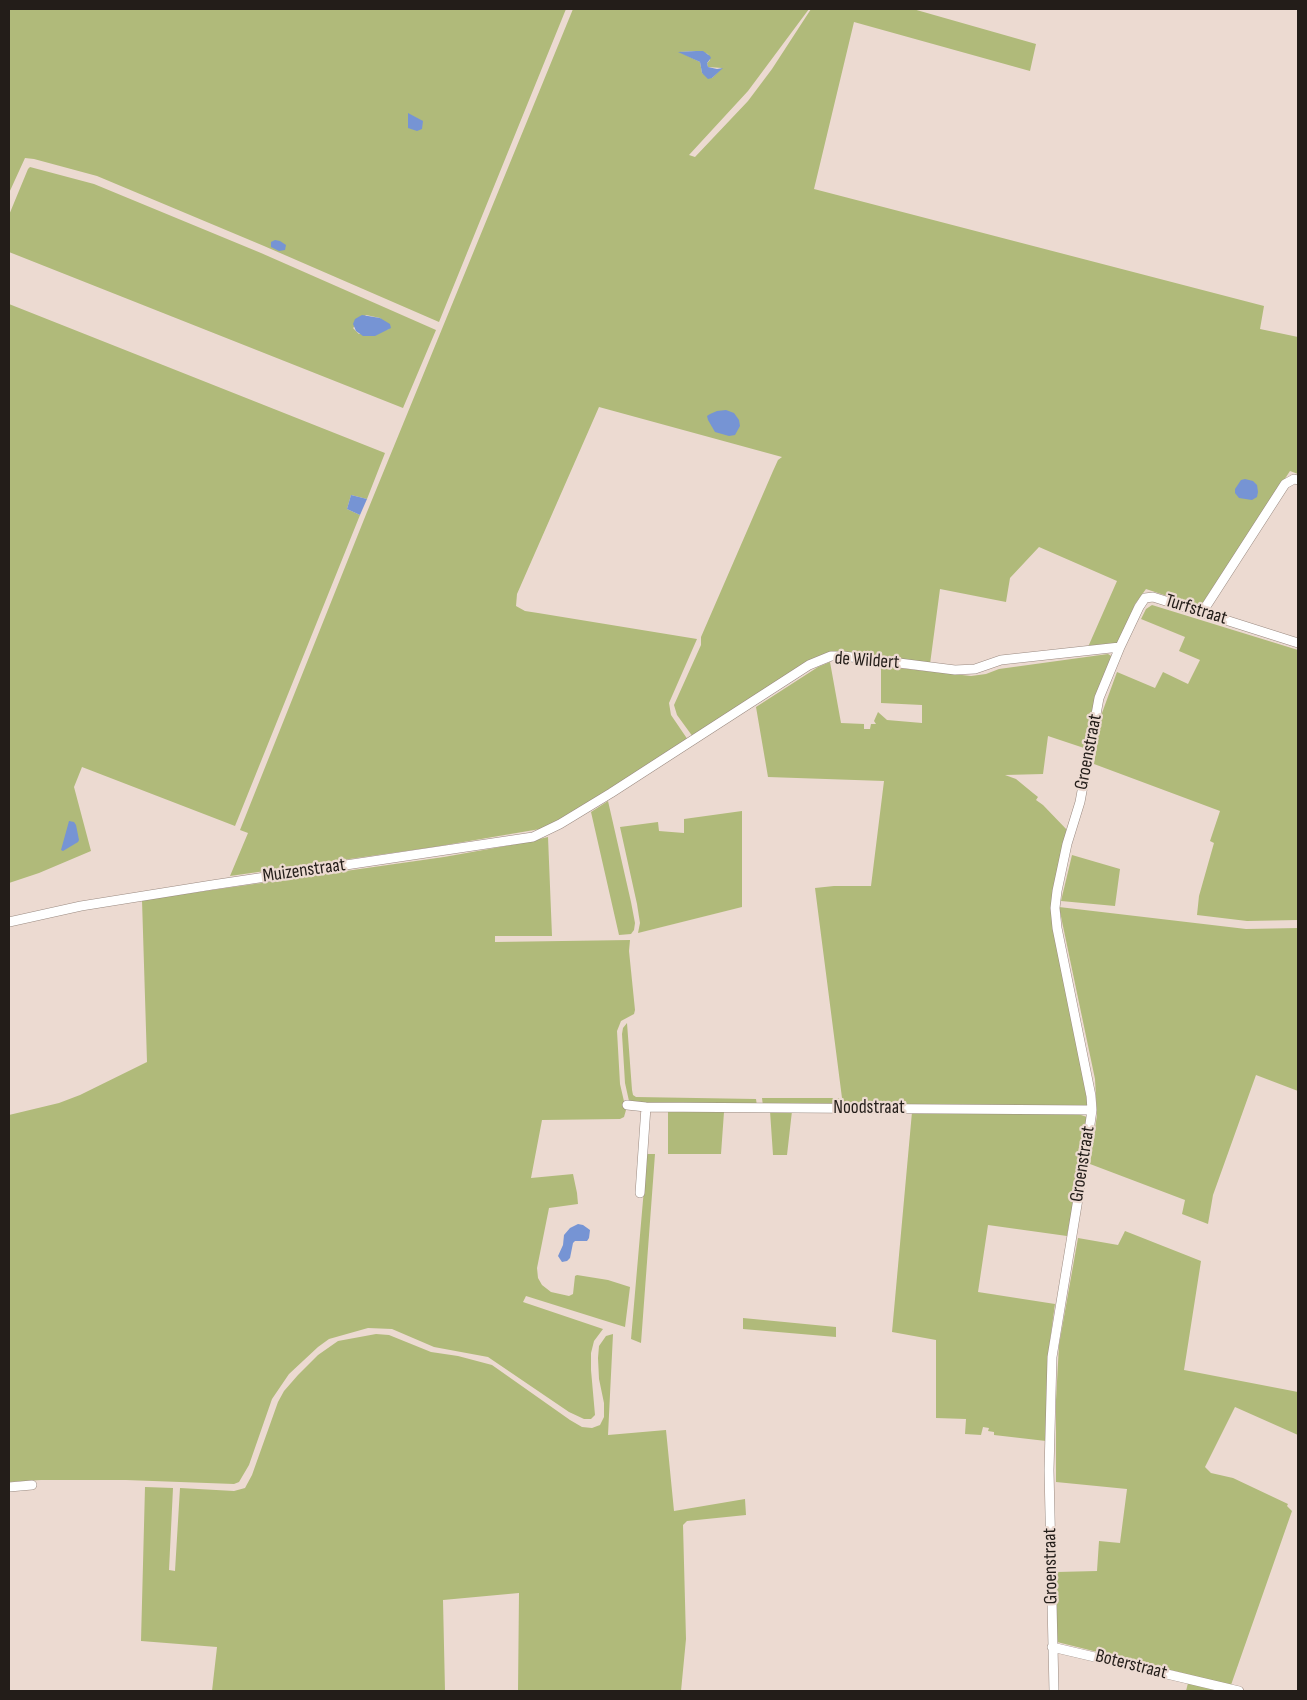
<!DOCTYPE html>
<html>
<head>
<meta charset="utf-8">
<style>
	body { margin:0 }
	#map { position:relative; width:1307px; height:1700px; overflow:hidden; background:#ecdad1; font-family:"Sofia Sans Condensed",sans-serif }
	canvas { display:block }
	.frame { position:absolute; inset:0; border:10px solid #231d19; pointer-events:none }
</style>
</head>
<body>
<div id="map">
<canvas width="1307" height="1700"></canvas>
<div class="frame"></div>
</div>
<script>
const ctx = document.querySelector('canvas').getContext('2d');
ctx.lineJoin = 'round';
function fill(path, color) {
  ctx.fillStyle = color;
  ctx.fill(path, 'evenodd');
}
function shape(rows) {
  const path = new Path2D();
  for (const r of rows) {
    path.moveTo(r[0], r[1]);
    for (let i = 2; i < r.length; i += 2) path.lineTo(r[i], r[i + 1]);
  }
  return path;
}
function strokePath(path, color, width, dash) {
  ctx.strokeStyle = color;
  ctx.lineWidth = width;
  ctx.lineCap = dash ? 'butt' : 'round';
  ctx.setLineDash(dash || []);
  ctx.stroke(path);
}
function label(font, color, halo, rows, align = 'center') {
  ctx.font = font + ' "Sofia Sans Condensed",sans-serif';
  ctx.lineWidth = 4.5;
  ctx.setLineDash([]);
  ctx.textBaseline = 'middle';
  ctx.strokeStyle = halo;
  ctx.fillStyle = color;
  for (const [text, x, y, turn = 0] of rows) {
    ctx.save();
    ctx.translate(x, y);
    ctx.rotate((+turn || 0) * Math.PI / 180);
    ctx.textAlign = isNaN(turn) ? turn : align;
    if (halo) ctx.strokeText(text, 0, 0);
    ctx.fillText(text, 0, 0);
    ctx.restore();
  }
}
fill(shape([
	[9,9,566,9,439,322,264,246,97,176,34,159,25,158,9,193],
	[573,9,809,9,748,91,689,155,695,157,748,101,772,69,811,9,913,9,1036,44,1030,71,854,22,814,189,1264,306,1260,329,1298,337,1298,474,1290,471,1200,607,1146,589,1135,604,1120,644,1088,647,1117,581,1039,547,1010,578,1006,602,940,589,930,664,833,653,693,737,677,715,674,705,701,645,701,637,773,471,778,460,782,457,599,407,517,594,516,606,525,611,538,613,697,639,669,703,671,715,688,740,555,823,540,829,434,847,230,876,248,833,240,830,367,512],
	[696,51,708,54,710,60,707,63,708,67,722,68,712,78,702,73,700,62,680,52],
	[30,167,94,184,261,253,436,330,403,408,9,252,9,215,28,169],
	[366,315,380,318,389,329,359,334,353,328],
	[9,304,385,453,367,499,351,495,347,509,360,515,235,826,82,767,74,787,91,851,39,873,9,883],
	[1152,605,1298,650,1298,920,1247,921,1197,915,1199,896,1214,843,1210,841,1220,811,1094,764,1102,713,1117,672,1155,688,1163,672,1188,684,1200,660,1179,651,1185,637,1141,619,1146,609],
	[1108,654,1113,657,1087,749,1048,736,1043,774,1005,775,1016,779,1033,793,1038,797,1036,800,1043,805,1068,831,1051,904,1052,920,1087,1090,1087,1107,763,1106,762,1098,842,1098,815,888,834,886,871,886,884,781,768,777,756,707,818,667,830,662,841,723,864,724,864,729,870,729,871,724,876,724,874,721,878,712,887,720,922,723,922,705,881,703,881,666,971,676,986,674,999,669],
	[608,801,631,902,635,923,634,930,631,934,619,935,591,812],
	[742,811,742,907,638,933,640,923,637,904,620,827,658,822,659,831,684,833,684,819],
	[548,837,552,936,495,936,495,942,630,940,629,951,635,1010,634,1014,621,1021,617,1031,620,1084,626,1110,624,1117,620,1119,542,1120,531,1178,573,1174,577,1193,578,1204,549,1208,537,1268,538,1278,542,1285,551,1292,569,1296,573,1294,575,1276,577,1275,608,1280,630,1287,625,1327,526,1296,523,1302,603,1329,594,1341,591,1353,591,1370,595,1415,591,1419,584,1419,569,1412,488,1357,434,1347,392,1329,368,1328,329,1339,318,1347,289,1374,272,1399,249,1465,239,1482,234,1484,126,1480,41,1480,9,1482,9,1115,59,1103,80,1095,147,1062,142,900,444,857,517,844],
	[1072,855,1120,869,1115,906,1061,901],
	[1059,907,1246,929,1298,928,1298,1091,1256,1075,1213,1195,1208,1224,1182,1214,1185,1200,1090,1164,1097,1115,1095,1079],
	[627,1023,632,1090,633,1095,636,1097,756,1099,757,1106,635,1105,629,1101,625,1083,622,1034,623,1028],
	[668,1111,724,1112,721,1154,668,1154],
	[770,1111,792,1111,787,1155,773,1155],
	[912,1112,1078,1114,1087,1117,1083,1152,1067,1236,988,1225,978,1292,1055,1304,1048,1355,1046,1441,994,1435,994,1432,988,1431,989,1428,983,1427,981,1435,965,1434,966,1419,936,1418,936,1340,892,1332],
	[647,1154,655,1154,641,1343,631,1339],
	[1125,1231,1201,1261,1184,1370,1298,1392,1298,1435,1235,1407,1205,1467,1211,1473,1233,1478,1288,1504,1287,1506,1292,1511,1231,1685,1057,1642,1057,1572,1097,1571,1099,1541,1120,1543,1127,1489,1056,1482,1056,1400,1059,1345,1078,1238,1118,1245],
	[743,1318,836,1327,836,1337,743,1329],
	[376,1334,389,1335,431,1352,458,1356,492,1365,570,1420,582,1427,592,1428,600,1425,604,1417,604,1403,599,1379,598,1358,599,1346,606,1336,613,1334,608,1435,666,1430,674,1511,745,1499,746,1515,687,1521,683,1525,686,1639,681,1691,518,1691,519,1593,443,1600,445,1691,212,1691,217,1647,141,1641,145,1487,173,1488,169,1570,175,1571,180,1488,234,1491,245,1488,252,1475,278,1402,284,1391,298,1375,318,1355,338,1341],
	[1188,1683,1223,1691,1186,1691]
]), '#b0ba7a');
fill(shape([
	[696,51,703,51,710,56,711,58,707,63,708,67,717,69,723,68,712,78,708,79,702,73,700,62,678,52],
	[408,113,423,121,422,129,417,131,408,128],
	[275,240,280,241,286,245,285,250,279,251,271,247,271,242],
	[362,315,380,318,390,324,391,328,375,336,363,336,356,331,353,324,355,319],
	[726,410,734,413,739,420,740,426,735,435,729,436,715,432,708,420,707,416,710,414,717,411],
	[1245,479,1253,481,1257,485,1258,492,1257,497,1252,500,1239,498,1235,493,1235,489,1241,480],
	[351,495,367,499,360,515,347,509],
	[69,821,74,822,76,825,79,840,78,842,63,851,61,850],
	[578,1224,583,1225,590,1230,589,1238,587,1241,575,1241,573,1243,570,1258,567,1261,562,1262,558,1256,563,1245,564,1235,570,1228]
]), '#7694d4');
const street = shape([
	[1203,611,1285,484,1294,479,1298,480],
	[9,922,81,906,212,885,533,837,560,824,611,793,809,665,831,656,843,656,955,670,975,669,1001,660,1120,647],
	[627,1105,646,1107,1092,1110],
	[640,1193,646,1107],
	[9,1487,32,1485],
	[1052,1647,1239,1691],
	[1054,1691,1049,1470,1052,1357,1088,1138,1092,1110,1091,1096,1057,928,1055,908,1057,891,1067,844,1080,802,1099,698,1120,647,1139,607,1145,598,1153,597,1298,643]
]);
strokePath(street, '#9a8a81', 10);
strokePath(street, '#fff', 9);
label('19px', '#231d19', '#ecdad1', [
	["Turfstraat",1196,610,17],
	["de Wildert",867,661,4],
	["Groenstraat",1089,752,-79],
	["Muizenstraat",304,871,-8],
	["Noodstraat",869,1108],
	["Groenstraat",1083,1164,-81],
	["Groenstraat",1051,1566,-91],
	["Boterstraat",1131,1665,14]
]);
</script>
</body>
</html>
